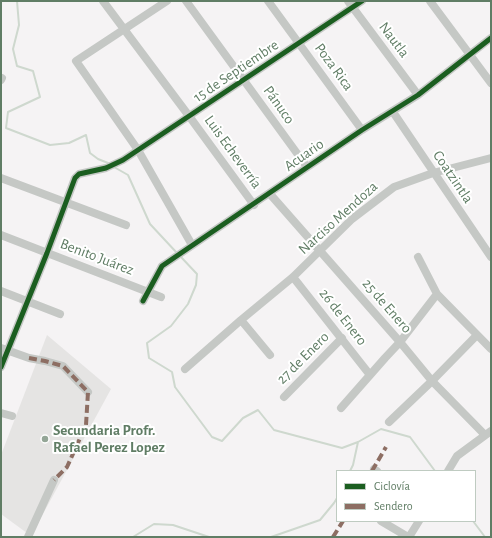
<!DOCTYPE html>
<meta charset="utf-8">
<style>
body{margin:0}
#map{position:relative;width:492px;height:538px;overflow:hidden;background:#f5f3f4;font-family:"Alegreya Sans",sans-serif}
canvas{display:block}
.frame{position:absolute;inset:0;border:2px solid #607d65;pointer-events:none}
.legend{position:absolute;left:336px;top:470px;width:140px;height:52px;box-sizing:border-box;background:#fff;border:1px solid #bfcbc1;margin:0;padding:5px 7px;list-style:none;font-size:12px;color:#607d65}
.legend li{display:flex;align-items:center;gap:8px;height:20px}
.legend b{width:20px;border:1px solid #bfcbc1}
</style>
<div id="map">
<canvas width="492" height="538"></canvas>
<div class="frame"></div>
<ul class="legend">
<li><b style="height:5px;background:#1b5e20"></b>Ciclovía</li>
<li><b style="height:5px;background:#8d6e63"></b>Sendero</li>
</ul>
</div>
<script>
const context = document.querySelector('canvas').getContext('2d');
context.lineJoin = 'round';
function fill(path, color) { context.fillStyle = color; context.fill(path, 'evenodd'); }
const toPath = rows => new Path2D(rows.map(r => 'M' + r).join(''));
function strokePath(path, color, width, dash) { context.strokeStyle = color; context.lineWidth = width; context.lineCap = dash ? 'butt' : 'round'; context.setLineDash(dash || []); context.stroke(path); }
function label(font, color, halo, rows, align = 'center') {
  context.font = font + ' "Alegreya Sans",sans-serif'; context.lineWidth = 4; context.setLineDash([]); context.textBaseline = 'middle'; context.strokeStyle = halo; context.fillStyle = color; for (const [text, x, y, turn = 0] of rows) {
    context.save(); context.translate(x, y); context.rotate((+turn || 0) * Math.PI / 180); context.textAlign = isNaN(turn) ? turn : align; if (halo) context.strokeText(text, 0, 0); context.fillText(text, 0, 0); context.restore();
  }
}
fill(toPath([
 [47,335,111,389,31,536,1,514,1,455]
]), '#e5e4e3');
strokePath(toPath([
 [17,1,19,25,13,49,17,66,33,71,40,97,8,112,6,128,50,145,69,143,86,135,90,153,98,159,108,163],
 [114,167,128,175,150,224,177,253],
 [180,256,197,274,196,285,188,304,171,326,147,343,149,358,172,372,175,387,212,437,222,441,243,418,258,410,274,430,342,448,358,442,381,429,410,437,435,471],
 [350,471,353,465,358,442],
 [473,521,485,537],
 [133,537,154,524,173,525,209,537],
 [271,537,320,520,334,503,337,498]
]), '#ced8ce', 2);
strokePath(toPath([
 [103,1,189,116,254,205],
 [167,1,76,61,138,150,192,245],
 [186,1,307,167],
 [268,1,362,130],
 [348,1,418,95],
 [430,1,491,83],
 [1,80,2,78],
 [393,112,491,257],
 [1,178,126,225],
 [270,194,400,342,432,381,485,435],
 [1,235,161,297],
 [418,257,437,294,491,349],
 [293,277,370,375],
 [1,291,60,314],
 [143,301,162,266,362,130,418,95,491,38],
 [241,320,270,355],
 [1,348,29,358,45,361,63,366,88,392],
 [1,367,47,253,75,178,79,174,106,168,123,160,362,1],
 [185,369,241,320,293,277,352,219,394,187,433,173,491,158],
 [284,397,342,338],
 [341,408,385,358,400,342,437,294],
 [1,413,12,416],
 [389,422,432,381,477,335],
 [374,469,377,471],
 [448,471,457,456,491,431],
 [381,521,408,537],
 [28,537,54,480],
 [409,537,419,521]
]), '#c5c8c5', 8);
strokePath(toPath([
 [29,358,45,361,63,366,88,392,86,425,67,467,54,480],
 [372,471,386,447],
 [333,537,343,521]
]), '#8d6e63', 4, [8, 4]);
strokePath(toPath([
 [143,301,162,266,362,130,418,95,491,38],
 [1,367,47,253,75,178,79,174,106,168,123,160,362,1]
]), '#1b5e20', 5);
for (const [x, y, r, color] of [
 [45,439,4,"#94a697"]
]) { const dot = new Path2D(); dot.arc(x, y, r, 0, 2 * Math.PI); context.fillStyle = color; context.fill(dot); strokePath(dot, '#fff', 1.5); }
label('15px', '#607d65', '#fff', [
 ["Nautla",394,40,53],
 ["Poza Rica",334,67,54],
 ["15 de Septiembre",236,71,-34],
 ["Pánuco",279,105,55],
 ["Luis Echeverría",233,152,54],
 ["Acuario",304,155,-35],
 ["Coatzintla",453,177,56],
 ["Narciso Mendoza",338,218,-42],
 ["Benito Juárez",97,257,21],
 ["25 de Enero",387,306,49],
 ["26 de Enero",343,317,52],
 ["27 de Enero",303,358,-45]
]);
label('bold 15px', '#607d65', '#fff', [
 ["Secundaria Profr.",53,430],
 ["Rafael Perez Lopez",53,447]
], 'left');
</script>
